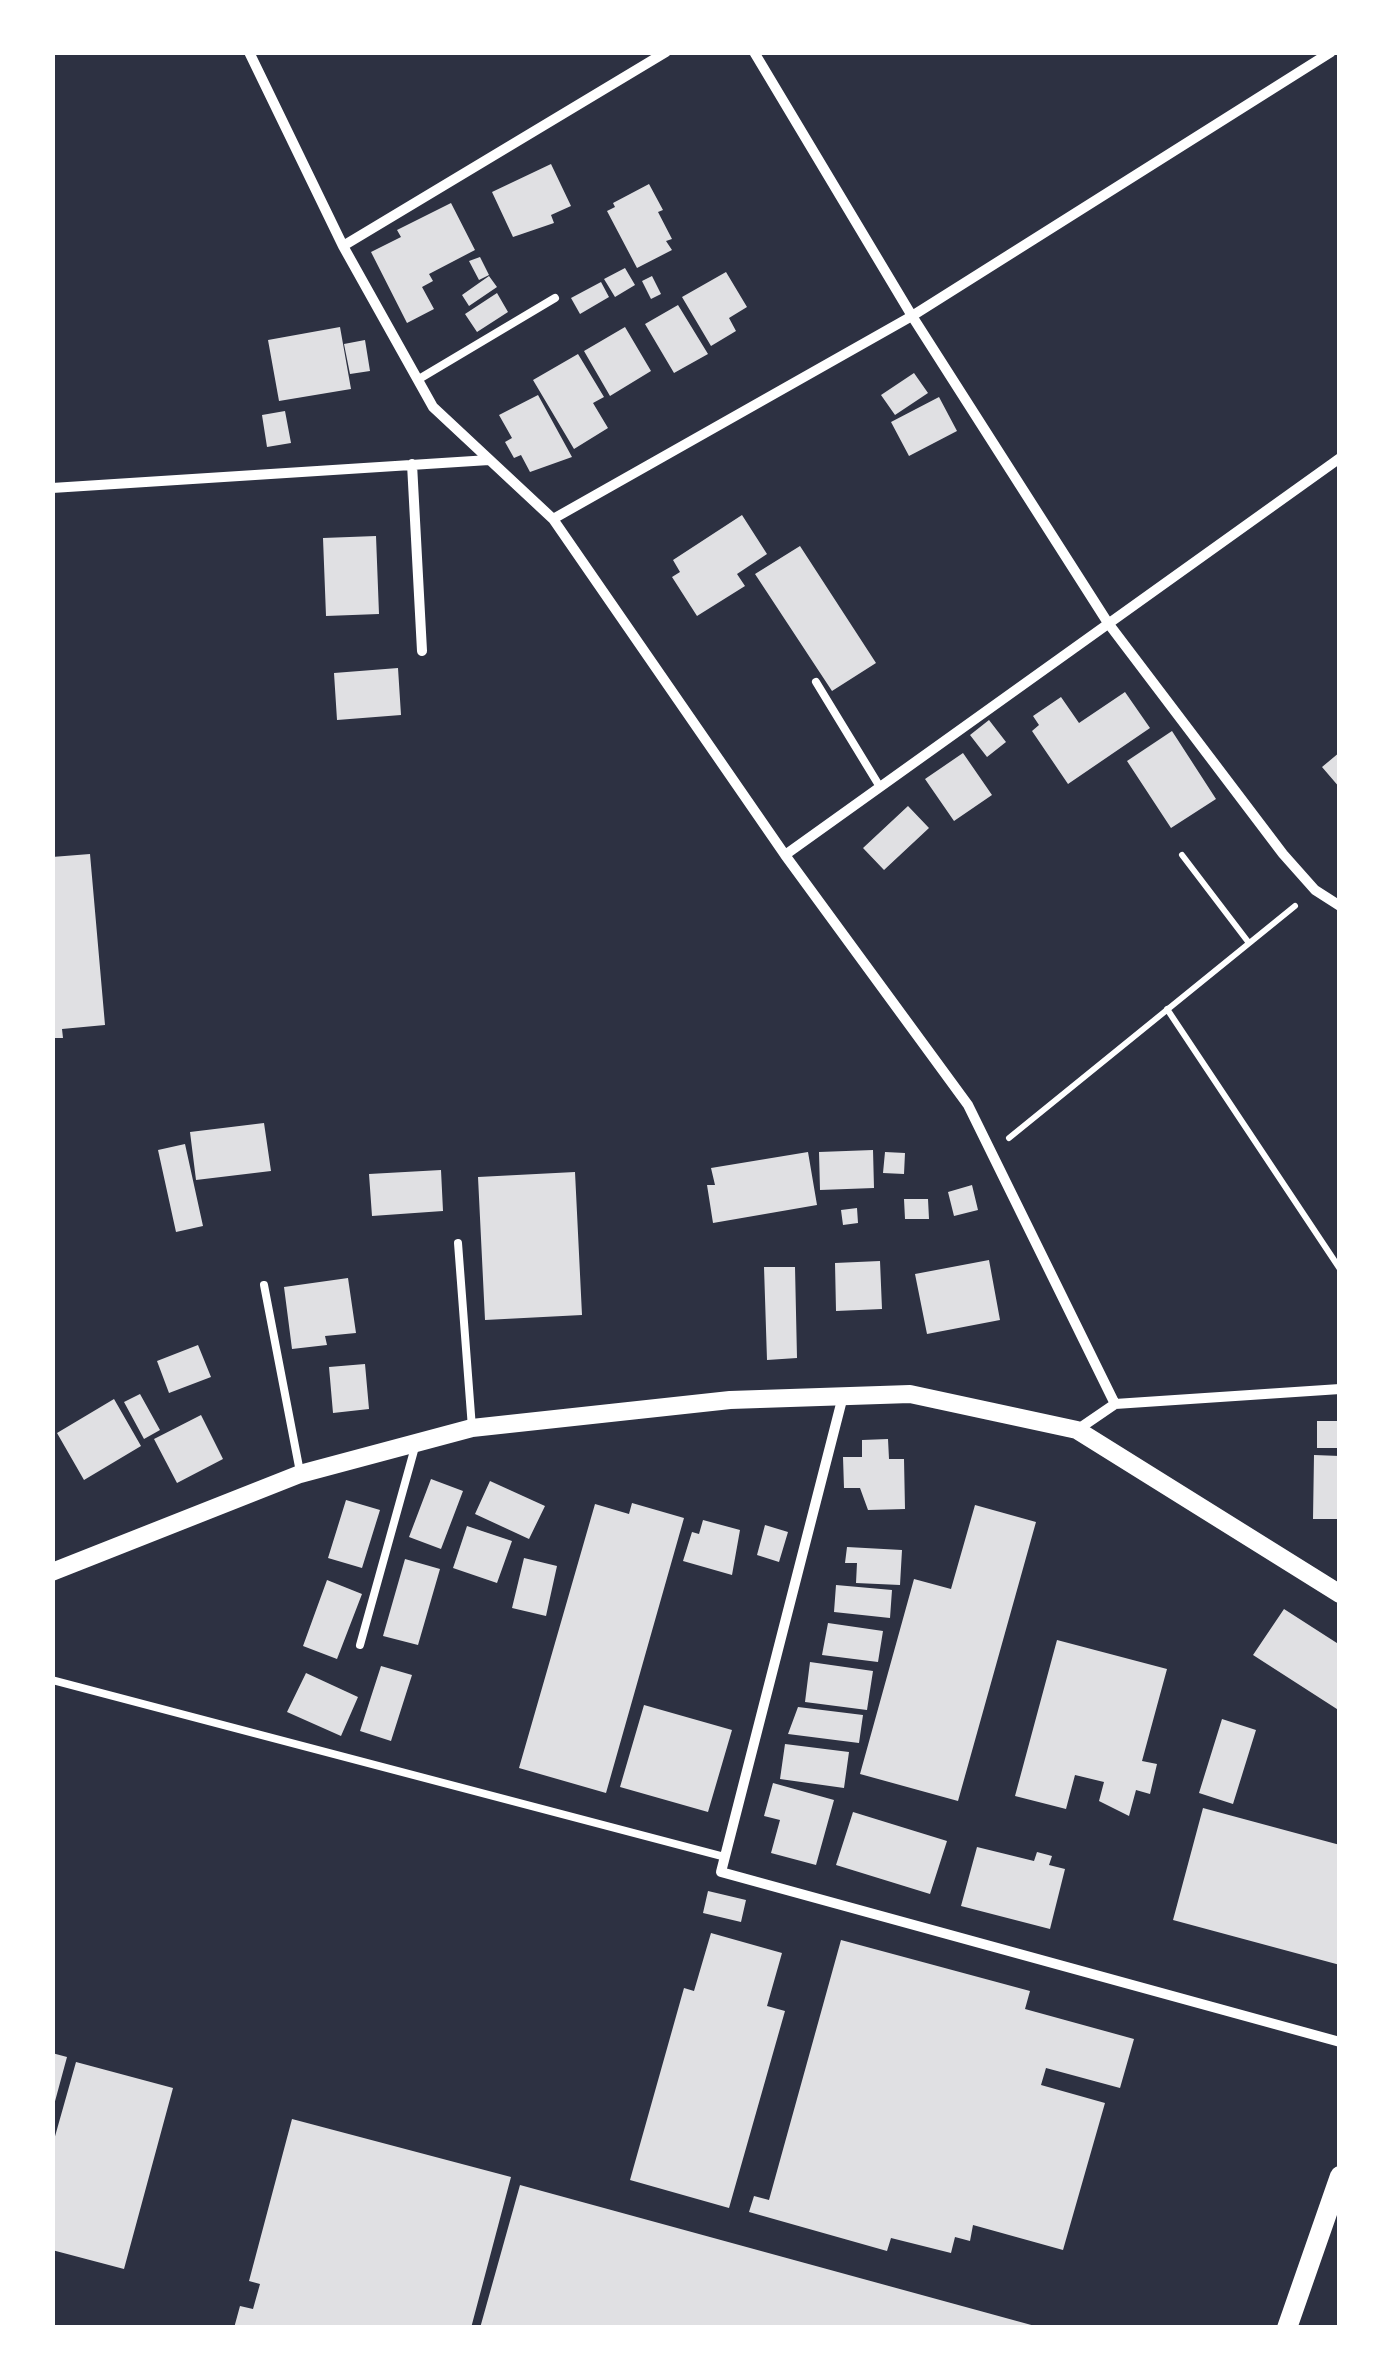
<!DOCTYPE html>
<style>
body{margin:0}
#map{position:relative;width:1392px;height:2380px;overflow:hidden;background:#2d3142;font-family:"Exo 2",sans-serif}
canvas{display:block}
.frame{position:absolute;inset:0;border:55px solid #fff;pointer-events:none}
</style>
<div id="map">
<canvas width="1392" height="2380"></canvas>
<div class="frame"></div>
</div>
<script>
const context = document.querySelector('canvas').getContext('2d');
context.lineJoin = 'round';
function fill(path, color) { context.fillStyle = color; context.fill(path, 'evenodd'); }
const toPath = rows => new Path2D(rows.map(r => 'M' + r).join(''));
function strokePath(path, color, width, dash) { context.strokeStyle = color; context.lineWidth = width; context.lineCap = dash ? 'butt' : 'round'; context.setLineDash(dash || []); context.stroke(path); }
fill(toPath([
 [551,164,571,206,551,215,554,223,513,237,492,192],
 [649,184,663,210,658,212,672,239,666,241,672,250,637,268,607,211,615,207,613,203],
 [451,203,475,250,429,274,433,281,422,287,434,309,407,323,371,252,401,237,397,230],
 [480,257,489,275,479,280,469,261],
 [625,268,635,285,615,297,604,279],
 [726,272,747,307,729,318,736,331,711,346,682,297],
 [489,276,497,287,469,306,462,295],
 [652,276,661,294,651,299,642,281],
 [601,282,609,297,580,314,571,298],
 [497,293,508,312,477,332,465,314],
 [678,305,708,354,674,373,645,324],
 [340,327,351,389,279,401,268,340],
 [625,327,651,371,610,396,584,351],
 [365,340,370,371,350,374,344,344],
 [578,354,604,397,593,403,608,428,574,449,533,380],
 [914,373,928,393,895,415,881,395],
 [538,395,572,457,530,472,521,455,514,458,505,442,512,438,499,415],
 [939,397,957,431,909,456,891,422],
 [285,411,291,443,267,447,262,415],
 [742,515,767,554,737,574,745,586,697,616,672,577,680,572,673,560],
 [376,536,379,614,326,616,323,538],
 [800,546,876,663,832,691,755,574],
 [398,668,401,715,337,720,334,673],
 [1125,692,1150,728,1068,784,1032,731,1039,725,1033,716,1061,697,1079,723],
 [989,720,1006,742,987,757,970,735],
 [1172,731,1216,799,1171,828,1127,761],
 [1340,752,1340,788,1322,767],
 [963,753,992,795,954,821,925,779],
 [908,806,929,828,884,870,863,848],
 [90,854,105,1025,62,1029,63,1038,52,1038,52,857],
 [264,1123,271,1171,196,1180,190,1132],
 [185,1144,203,1226,176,1232,158,1150],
 [873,1150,874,1188,820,1190,819,1152],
 [808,1152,817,1205,713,1223,707,1185,715,1185,711,1168],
 [885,1152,905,1153,904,1174,883,1173],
 [441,1170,443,1211,372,1216,369,1174],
 [575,1172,582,1315,485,1320,478,1177],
 [972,1185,978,1210,954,1216,948,1192],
 [904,1199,928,1199,929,1219,905,1219],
 [857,1208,858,1223,843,1225,841,1210],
 [989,1260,1000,1320,927,1334,915,1274],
 [880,1261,882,1309,836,1311,835,1263],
 [764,1267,795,1267,797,1358,767,1360],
 [348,1278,356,1333,325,1336,327,1345,292,1349,284,1287],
 [198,1345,211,1377,169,1393,157,1361],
 [365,1364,369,1409,333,1413,329,1367],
 [140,1394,160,1430,144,1439,124,1402],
 [114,1399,141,1446,84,1480,57,1433],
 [201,1415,223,1459,177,1483,154,1439],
 [1317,1421,1340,1421,1340,1448,1317,1448],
 [888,1439,889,1459,904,1459,905,1509,868,1510,860,1488,844,1488,843,1457,862,1457,862,1440],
 [1314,1455,1340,1456,1340,1519,1313,1519],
 [431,1479,463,1491,441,1549,409,1537],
 [490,1481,545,1506,529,1539,475,1514],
 [346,1500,380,1510,362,1568,328,1558],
 [632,1503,684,1518,606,1793,519,1768,595,1504,629,1514],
 [975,1505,1036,1522,958,1801,860,1774,914,1579,951,1589],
 [703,1520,740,1530,732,1575,683,1561,692,1532,699,1534],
 [765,1525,788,1532,779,1562,757,1555],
 [467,1526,512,1541,497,1583,453,1568],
 [847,1547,902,1550,900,1585,856,1583,857,1563,845,1563],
 [524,1558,557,1566,546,1616,512,1608],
 [405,1559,440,1569,418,1645,383,1636],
 [327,1580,362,1594,337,1659,303,1646],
 [836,1585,892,1590,890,1618,834,1612],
 [1284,1609,1340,1645,1340,1711,1253,1655],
 [828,1623,883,1631,878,1662,822,1655],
 [1057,1640,1167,1669,1142,1761,1157,1764,1150,1794,1136,1790,1129,1816,1099,1801,1104,1782,1075,1775,1066,1809,1015,1796],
 [810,1662,873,1671,867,1710,805,1702],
 [381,1666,412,1675,391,1741,360,1731],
 [306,1673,358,1697,341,1736,287,1712],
 [644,1705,732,1730,708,1812,620,1787],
 [798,1707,863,1715,859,1743,788,1734],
 [1222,1719,1256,1730,1233,1804,1199,1793],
 [785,1744,849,1752,844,1788,780,1779],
 [773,1783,834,1800,816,1865,771,1853,780,1820,764,1816],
 [1203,1808,1340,1845,1340,1965,1173,1920],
 [853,1812,947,1841,930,1894,836,1865],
 [977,1847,1034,1861,1037,1852,1052,1856,1049,1865,1065,1869,1050,1929,961,1906],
 [708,1891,746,1900,741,1922,703,1913],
 [711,1933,782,1953,767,2006,785,2011,729,2208,630,2180,684,1988,694,1991],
 [841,1940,1030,1991,1025,2009,1134,2039,1120,2088,1046,2068,1041,2085,1105,2103,1063,2250,973,2225,970,2241,955,2237,951,2253,891,2238,887,2251,749,2212,754,2196,769,2200],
 [52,2053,67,2057,54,2105,52,2105],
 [76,2062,173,2088,124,2269,52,2250,52,2147],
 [292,2119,511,2177,471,2328,234,2328,240,2306,253,2309,260,2284,249,2281],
 [520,2185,1035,2326,1035,2328,480,2328]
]), '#e0e0e3');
strokePath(toPath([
 [1182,855,1249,943],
 [1167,1009,1340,1269],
 [1009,1138,1295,906]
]), '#fff', 6);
strokePath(toPath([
 [419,379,555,298],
 [816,682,880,787],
 [458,1243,472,1428],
 [264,1285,300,1472],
 [360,1645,415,1447],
 [52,1680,725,1857]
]), '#fff', 8);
strokePath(toPath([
 [249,52,343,246,433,407,553,519,785,855,968,1105,1115,1404,1077,1430],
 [754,52,912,316,1108,623,1283,854,1315,890,1340,906],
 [343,246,666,52],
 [412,464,422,651],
 [52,488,489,460],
 [553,519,912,316,1331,52],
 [785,855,1340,458],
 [843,1396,721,1872,1340,2042],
 [1115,1404,1340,1389]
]), '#fff', 10);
strokePath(toPath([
 [52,1572,300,1474,472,1428,730,1400,910,1394,1077,1430,1340,1594]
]), '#fff', 18);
strokePath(toPath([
 [1287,2328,1340,2176]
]), '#fff', 20);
</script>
